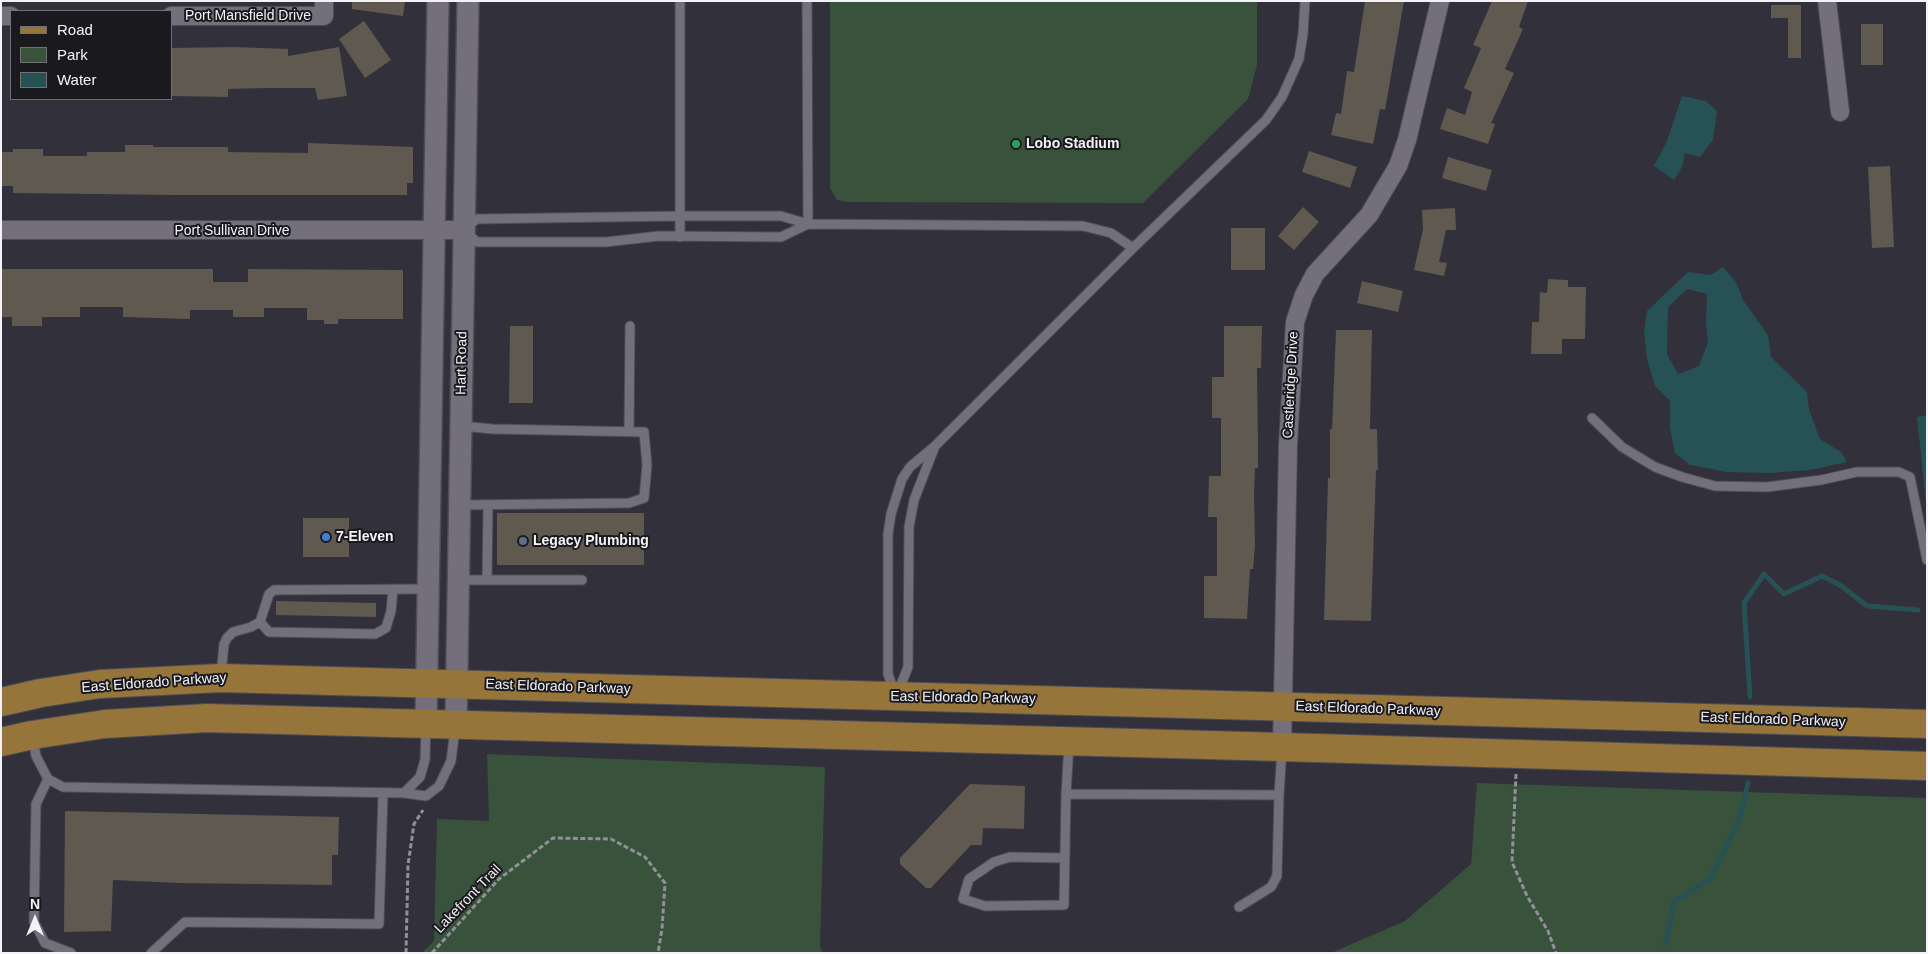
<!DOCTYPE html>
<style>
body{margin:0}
#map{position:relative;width:1928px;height:954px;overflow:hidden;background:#32303a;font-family:Arial,sans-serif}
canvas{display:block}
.frame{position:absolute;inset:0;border:2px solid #f3f2f8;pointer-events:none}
.legend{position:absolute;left:10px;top:10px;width:162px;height:90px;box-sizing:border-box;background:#1a191d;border:1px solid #717075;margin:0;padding:6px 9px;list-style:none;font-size:15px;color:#f3f2f8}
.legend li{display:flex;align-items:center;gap:10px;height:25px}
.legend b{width:25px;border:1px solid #717075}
.north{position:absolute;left:10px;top:894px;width:50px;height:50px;-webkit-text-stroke:4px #1a191d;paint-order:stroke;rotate:0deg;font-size:14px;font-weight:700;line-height:20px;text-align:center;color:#f3f2f8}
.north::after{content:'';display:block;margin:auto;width:18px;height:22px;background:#f3f2f8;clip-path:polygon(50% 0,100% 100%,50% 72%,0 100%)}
</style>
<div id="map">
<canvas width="1928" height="954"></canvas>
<div class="frame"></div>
<ul class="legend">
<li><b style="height:6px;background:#96753b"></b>Road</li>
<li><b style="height:14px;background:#38523c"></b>Park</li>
<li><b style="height:14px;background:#265255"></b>Water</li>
</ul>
<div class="north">N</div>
</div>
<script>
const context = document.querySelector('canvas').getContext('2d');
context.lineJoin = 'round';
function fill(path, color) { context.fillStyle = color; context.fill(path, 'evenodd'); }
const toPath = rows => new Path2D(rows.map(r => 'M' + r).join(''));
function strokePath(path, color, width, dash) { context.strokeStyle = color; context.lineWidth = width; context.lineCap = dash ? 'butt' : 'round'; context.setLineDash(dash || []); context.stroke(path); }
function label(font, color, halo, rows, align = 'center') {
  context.font = font + ' Arial,sans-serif'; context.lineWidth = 4; context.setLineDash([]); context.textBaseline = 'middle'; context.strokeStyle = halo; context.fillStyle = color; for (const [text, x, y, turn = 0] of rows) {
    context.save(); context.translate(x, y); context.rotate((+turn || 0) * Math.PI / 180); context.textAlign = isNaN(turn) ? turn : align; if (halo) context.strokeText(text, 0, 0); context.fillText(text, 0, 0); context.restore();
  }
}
fill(toPath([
 [830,1,1257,1,1257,65,1248,99,1143,203,846,202,837,200,830,188],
 [487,754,825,767,820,947,823,953,422,953,434,941,437,819,489,821],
 [1477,783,1927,798,1927,953,1331,953,1405,921,1471,864]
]), '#38523c');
fill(toPath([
 [1682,96,1706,101,1717,111,1713,140,1700,157,1685,153,1682,167,1674,180,1654,166,1667,141],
 [1723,267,1736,282,1743,300,1768,335,1771,357,1807,392,1809,410,1820,439,1841,452,1847,462,1810,470,1769,473,1727,472,1690,465,1675,453,1670,428,1670,401,1655,386,1647,359,1644,332,1647,311,1688,272,1711,275],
 [1687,289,1707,294,1706,324,1708,342,1699,366,1678,374,1667,354,1668,307],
 [1927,415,1927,512,1917,417]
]), '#265255');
strokePath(toPath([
 [1750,697,1744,603,1764,574,1784,594,1822,576,1840,585,1867,606,1918,610],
 [1666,944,1674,902,1710,879,1739,820,1748,783]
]), '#265255', 5);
fill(toPath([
 [352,1,405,1,403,16,352,9],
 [1365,1,1404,1,1385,110,1380,109,1373,144,1331,135,1336,113,1341,114,1347,71,1354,72],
 [1492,1,1528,1,1519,27,1523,29,1505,69,1514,73,1491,123,1495,124,1488,144,1440,129,1447,108,1465,115,1472,92,1464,88,1481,48,1473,45],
 [1771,5,1801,5,1801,58,1788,58,1788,18,1771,18],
 [364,21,391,60,365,78,339,39],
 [1861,24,1883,24,1883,65,1861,65],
 [234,47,288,49,288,56,339,47,347,96,318,100,315,88,265,88,228,89,228,97,171,96,171,48],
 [308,143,413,147,413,183,407,183,407,195,174,195,13,193,13,186,1,186,1,152,13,152,13,149,43,149,43,156,87,156,87,152,125,152,125,145,153,145,153,147,228,147,228,152,308,153],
 [1309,151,1357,167,1350,188,1302,172],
 [1448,157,1492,170,1486,191,1442,178],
 [1890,166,1894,247,1872,248,1868,167],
 [1303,207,1319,222,1294,250,1278,236],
 [1455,208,1456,230,1446,230,1439,262,1447,263,1444,276,1414,270,1423,229,1422,210],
 [1231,228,1265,228,1265,270,1231,270],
 [1,269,213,269,213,282,248,282,248,269,403,270,403,319,338,319,338,324,324,324,324,320,307,320,307,308,264,308,264,317,233,317,233,310,190,310,190,319,123,317,123,307,80,307,80,317,42,317,42,326,12,326,12,317,1,317],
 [1548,279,1568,280,1568,287,1586,287,1585,339,1562,339,1562,354,1531,354,1532,322,1539,322,1540,292,1547,293],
 [1362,281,1403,291,1398,312,1357,303],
 [510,326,533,326,533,403,509,403],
 [1224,326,1262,326,1261,368,1257,368,1258,445,1258,468,1255,468,1254,494,1255,545,1253,569,1250,569,1247,619,1204,618,1204,576,1217,576,1217,517,1208,517,1209,476,1221,476,1221,418,1212,418,1212,377,1224,377],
 [1336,330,1372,330,1370,429,1377,429,1378,470,1376,470,1371,621,1324,620,1328,478,1330,478,1330,429,1332,429],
 [497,513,644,513,644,565,497,565],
 [303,518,349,518,349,557,303,557],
 [276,601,376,603,376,617,276,615],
 [970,784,1025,786,1024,829,983,828,982,845,971,845,931,888,926,888,900,864,900,858],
 [65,811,339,817,338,855,332,855,332,885,178,883,113,880,111,931,64,932]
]), '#605950');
const service = toPath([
 [680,1,680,237],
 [807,1,808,224,1083,226,1111,233,1133,248],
 [680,216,781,216,808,224,781,237,659,236,606,242,477,242,463,230,477,219,680,216],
 [1592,418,1622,447,1655,467,1682,477,1715,486,1767,487,1821,480,1857,472,1899,472,1910,477,1927,560],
 [629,431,630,326],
 [935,446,914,500,909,527,908,667,896,697,888,674,888,534,891,514,902,479,910,467,935,446,1133,248,1266,120,1282,97,1299,59,1303,34,1305,1],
 [460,505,629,503,644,498,647,465,644,432,493,429,461,426],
 [459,580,582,580],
 [487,580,488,505],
 [260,622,269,632,375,634,386,628,391,611,393,589],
 [221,675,224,644,227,638,233,632,251,627,260,622,269,594,274,590,428,589],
 [33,738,36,756,48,779,63,787,404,793,426,796,439,786,451,761,455,729],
 [1069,744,1066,794,1279,795,1282,749],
 [48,779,36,804,34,922,45,943,71,953],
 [404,793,420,777,425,760,426,726],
 [1065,858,1010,857,994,862,969,879,963,899,985,906,1064,905,1066,794],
 [1239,907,1271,887,1277,876,1279,795],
 [151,953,185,922,379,924,383,794]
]);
const minor = toPath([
 [1827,1,1840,112],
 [1,16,11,16],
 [171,16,324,16,324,1],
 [1,230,463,230],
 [1282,747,1288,445,1295,322,1304,295,1315,274,1369,215,1398,166,1407,140,1440,1]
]);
const tertiary = toPath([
 [426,723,438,1],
 [456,724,468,1]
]);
const primary = toPath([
 [1,702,41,693,100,684,221,678,1927,724],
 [1,742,32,735,105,724,207,718,1282,747,1927,766]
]);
strokePath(service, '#4e4c55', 11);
strokePath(minor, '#4e4c55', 20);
strokePath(tertiary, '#4e4c55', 24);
strokePath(primary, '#4e4c55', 30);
strokePath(toPath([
 [1516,774,1512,862,1527,896,1548,931,1556,953],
 [406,953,408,865,414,824,423,810],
 [432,953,499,879,553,838,611,839,645,857,665,883,662,929,658,953]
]), '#919098', 3, [5, 2.5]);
strokePath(service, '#73707c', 9);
strokePath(minor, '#73707c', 18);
strokePath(tertiary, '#73707c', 21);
strokePath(primary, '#96753b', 28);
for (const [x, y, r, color] of [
 [1016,144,5,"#2e9e5b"],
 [326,537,5,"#3f7fe0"],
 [523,541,5,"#5c6f8a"]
]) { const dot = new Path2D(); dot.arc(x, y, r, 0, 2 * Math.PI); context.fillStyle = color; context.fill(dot); strokePath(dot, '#1a191d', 2); }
label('14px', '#f3f2f8', '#1a191d', [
 ["Port Mansfield Drive",248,16],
 ["Port Sullivan Drive",232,231],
 ["Hart Road",462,363,-89],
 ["Castleridge Drive",1291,385,-87],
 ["East Eldorado Parkway",154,683,-4],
 ["East Eldorado Parkway",558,687,2],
 ["East Eldorado Parkway",963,698,1],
 ["East Eldorado Parkway",1368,709,2],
 ["East Eldorado Parkway",1773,720,2],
 ["Lakefront Trail",468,899,-46]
]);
label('bold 14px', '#f3f2f8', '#1a191d', [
 ["Lobo Stadium",1026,144],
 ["7-Eleven",336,537],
 ["Legacy Plumbing",533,541]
], 'left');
</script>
